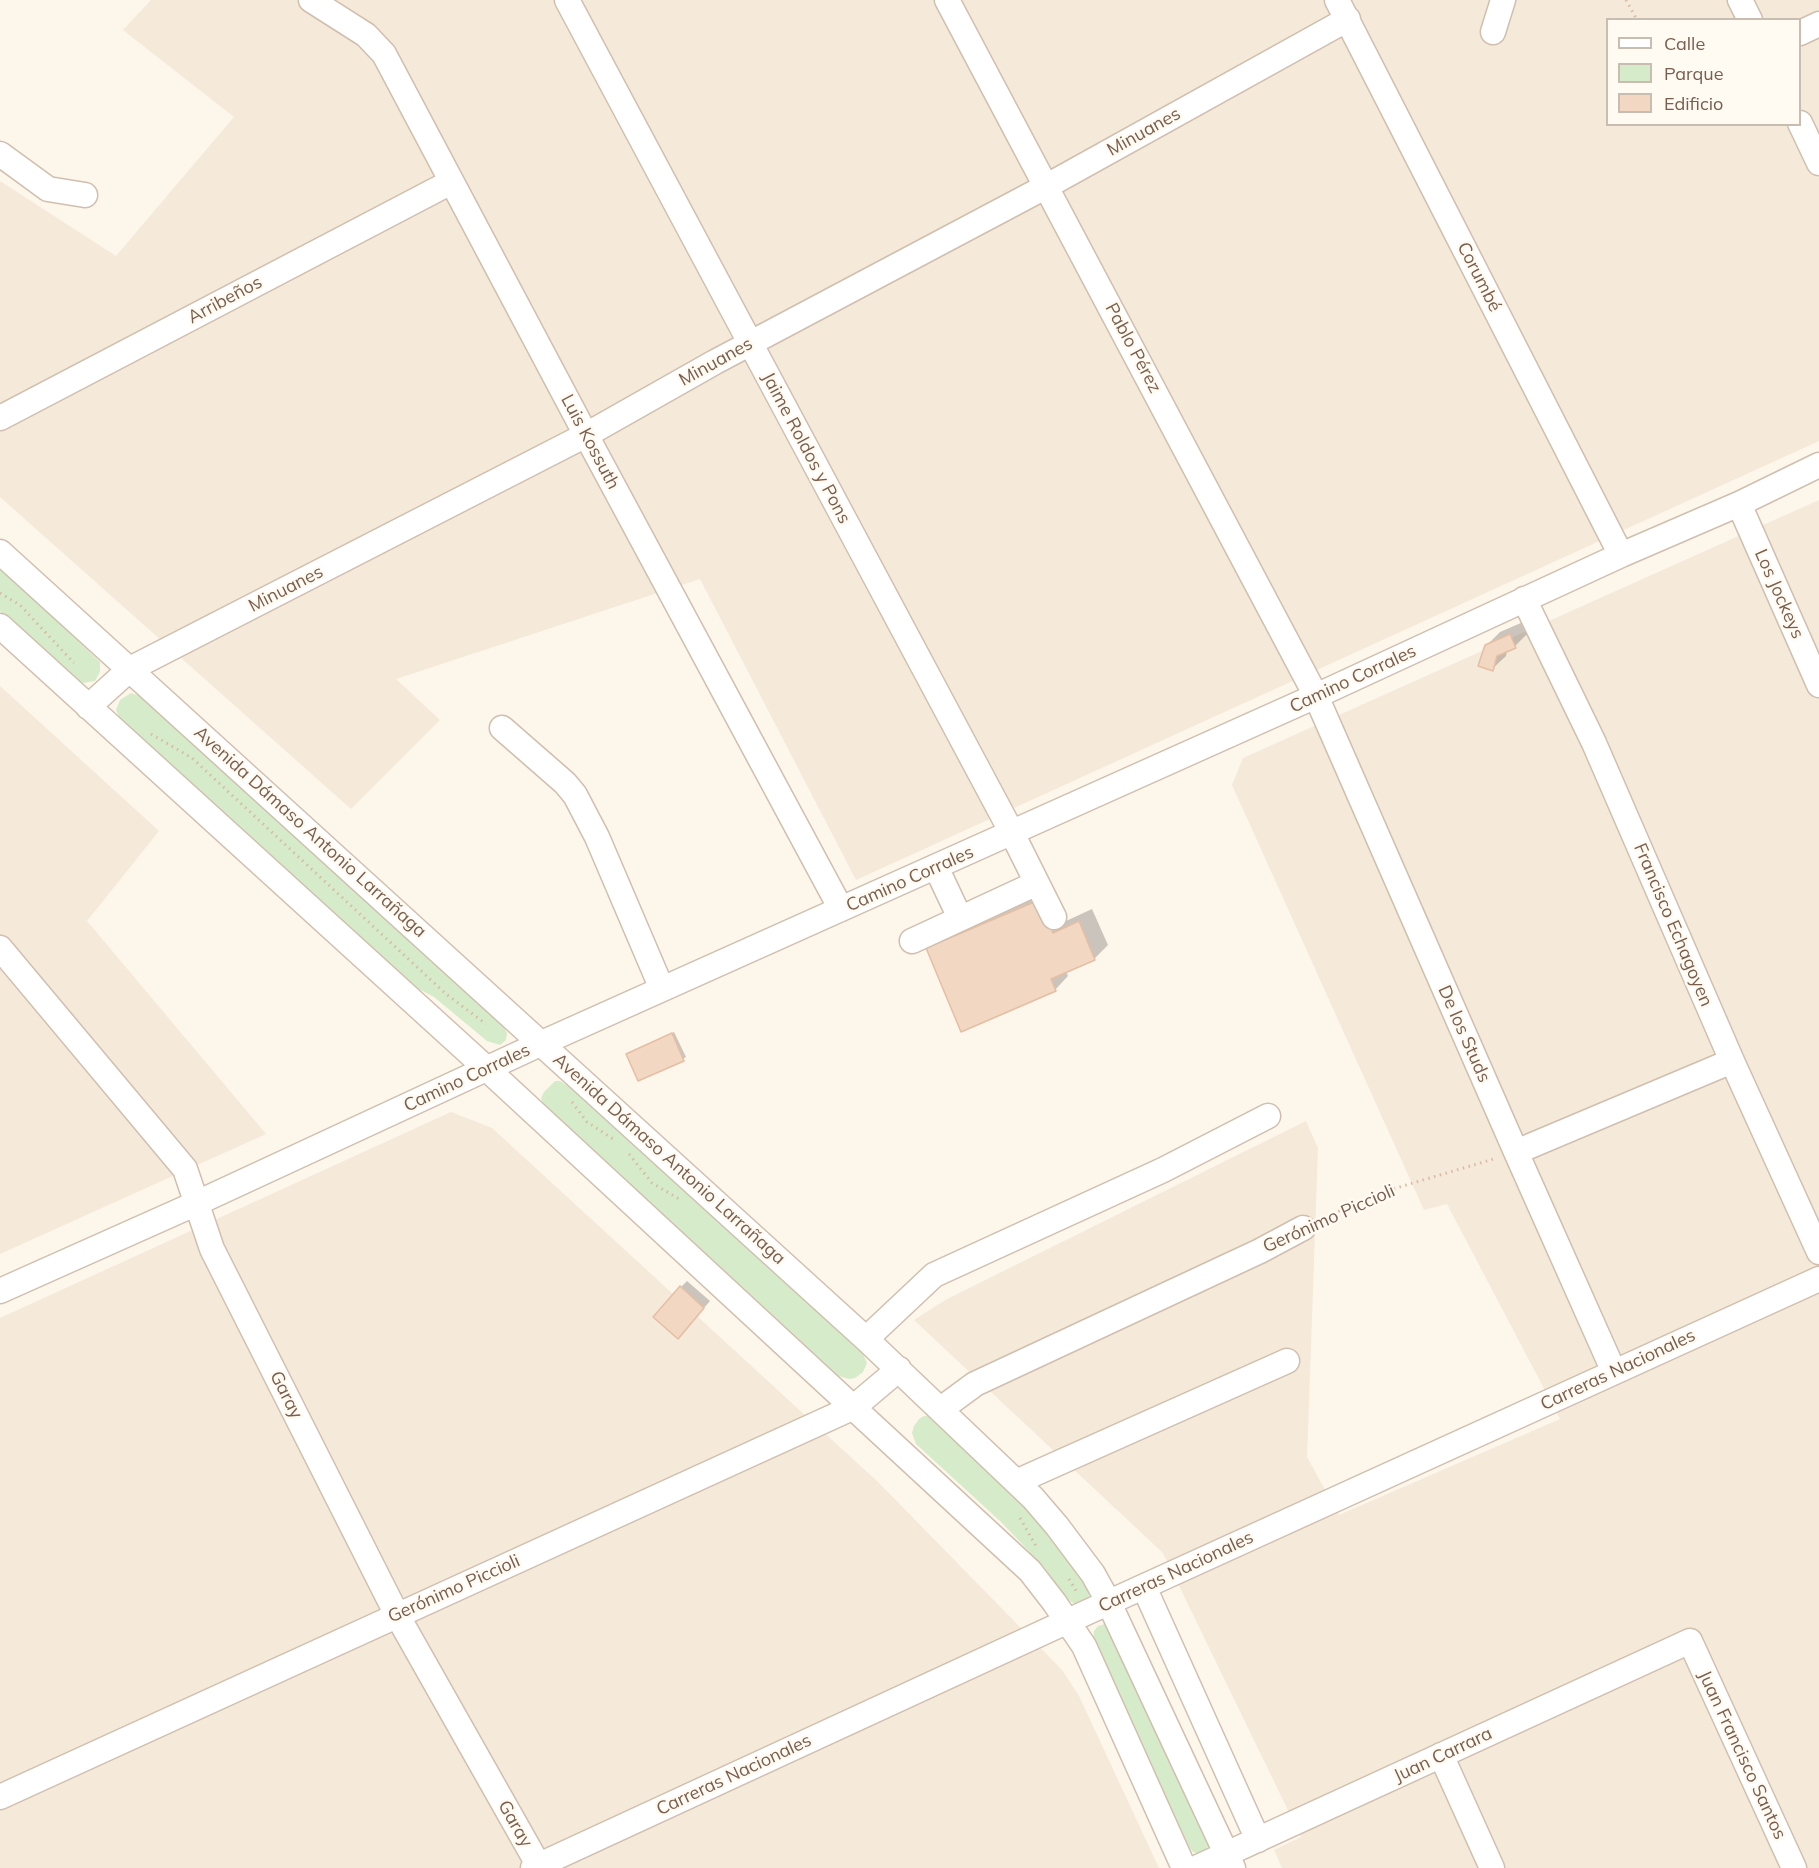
<!DOCTYPE html>
<meta charset="utf-8">
<style>
body{margin:0}
#map{position:relative;width:1819px;height:1868px;overflow:hidden;background:#fdf6eb;font-family:Mulish,sans-serif}
canvas{display:block}
.legend{position:absolute;left:1606px;top:18px;width:195px;height:108px;box-sizing:border-box;background:#fffaf2;border:2px solid #c9bcb0;margin:0;padding:8px 10px;list-style:none;font-size:18px;color:#795e4d}
.legend li{display:flex;align-items:center;gap:12px;height:30px}
.legend b{width:30px;border:2px solid #c9bcb0}
</style>
<div id="map">
<canvas width="1819" height="1868"></canvas>
<ul class="legend">
<li><b style="height:8px;background:#fff"></b>Calle</li>
<li><b style="height:16px;background:#d6ebc9"></b>Parque</li>
<li><b style="height:16px;background:#f2d7c3"></b>Edificio</li>
</ul>
</div>
<script>
const context = document.querySelector('canvas').getContext('2d');
context.lineJoin = 'round';
function fill(path, color) { context.fillStyle = color; context.fill(path, 'evenodd'); }
const toPath = rows => new Path2D(rows.map(r => 'M' + r).join(''));
function strokePath(path, color, width, dash) { context.strokeStyle = color; context.lineWidth = width; context.lineCap = dash ? 'butt' : 'round'; context.setLineDash(dash || []); context.stroke(path); }
function label(font, color, halo, rows, align = 'center') {
  context.font = font + ' Mulish,sans-serif'; context.lineWidth = 5; context.setLineDash([]); context.textBaseline = 'middle'; context.strokeStyle = halo; context.fillStyle = color; for (const [text, x, y, turn = 0] of rows) {
    context.save(); context.translate(x, y); context.rotate((+turn || 0) * Math.PI / 180); context.textAlign = isNaN(turn) ? turn : align; if (halo) context.strokeText(text, 0, 0); context.fillText(text, 0, 0); context.restore();
  }
}
fill(toPath([
 [151,0,1819,0,1819,441,856,880,700,579,396,679,440,720,351,809,0,497,0,181,116,256,234,117,123,30],
 [1608,20,1800,20,1800,124,1608,124],
 [1819,500,1819,1868,1282,1868,1274,1850,1301,1837,1163,1553,914,1320,947,1299,1306,1121,1318,1148,1307,1457,1339,1515,1560,1419,1447,1204,1424,1210,1232,785,1243,758],
 [0,686,159,831,87,921,266,1134,0,1254],
 [451,1112,492,1128,879,1483,1062,1670,1079,1696,1159,1868,0,1868,0,1318]
]), '#f5e9d9');
fill(toPath([
 [0,567,100,662,100,672,95,681,83,683,72,676,0,611],
 [131,693,140,696,503,1026,507,1033,506,1040,500,1045,487,1041,434,997,413,986,130,731,122,723,116,710,120,700],
 [555,1081,560,1081,569,1087,863,1354,867,1363,863,1372,855,1378,849,1379,839,1376,543,1103,541,1098,544,1092],
 [924,1416,931,1416,1007,1483,1059,1544,1088,1586,1089,1597,1085,1604,1078,1606,1067,1599,1045,1568,1001,1522,916,1444,912,1433,914,1426,919,1419],
 [1105,1624,1111,1627,1209,1844,1206,1851,1202,1854,1197,1854,1192,1851,1189,1847,1093,1640,1094,1631,1098,1626]
]), '#d6ebc9');
fill(toPath([
 [1523,622,1528,633,1515,646,1507,650,1506,656,1492,669,1486,646,1500,632],
 [1052,887,1066,921,1092,909,1108,945,1095,958,1066,971,1068,976,1055,990,928,948,941,935],
 [674,1032,686,1057,683,1059,628,1054],
 [687,1281,710,1301,684,1331,681,1287]
]), '#0003');
const building = toPath([
 [1510,634,1516,648,1497,656,1493,671,1478,666,1485,645,1510,634],
 [1039,900,1053,933,1079,921,1095,960,1051,979,1056,991,961,1032,926,948,1039,900],
 [672,1033,684,1061,638,1081,626,1054,672,1033],
 [680,1286,704,1308,678,1339,653,1317,680,1286]
]);
fill(building, '#f2d7c3');
strokePath(building, '#e5bea3', 1.5);
const minor = toPath([
 [311,0,366,35,384,54,586,435,841,909],
 [567,0,1012,833,1054,917],
 [947,0,1316,696,1516,1152,1614,1372],
 [1337,0,1621,555],
 [1740,0,1750,20],
 [1493,32,1503,0],
 [1800,33,1819,24],
 [1800,123,1819,163],
 [0,154,48,189,85,195],
 [0,418,451,182],
 [1739,504,1819,685],
 [0,552,866,1339,1033,1498,1057,1526,1093,1574,1109,1603,1233,1868],
 [1524,599,1594,743,1732,1061,1819,1252],
 [0,626,487,1069,1030,1571,1054,1602,1084,1646,1184,1868],
 [88,707,130,669,586,435,715,362,1047,186,1348,19],
 [502,728,565,783,575,795,597,837,662,989],
 [936,867,960,918],
 [912,941,1037,883],
 [0,948,185,1169,212,1249,397,1615,540,1868],
 [1516,1152,1732,1061],
 [0,1291,197,1203,542,1043,1316,696,1621,555,1739,504,1819,465],
 [866,1339,934,1275,1163,1170,1268,1116],
 [941,1409,975,1384,1260,1251,1303,1228],
 [1016,1482,1287,1361],
 [1144,1587,1258,1840],
 [1441,1755,1492,1868],
 [0,1797,854,1407,899,1369],
 [533,1868,1068,1621,1819,1279],
 [1196,1868,1690,1641,1794,1868]
]);
strokePath(minor, '#d0bfaf', 27);
strokePath(toPath([
 [1626,0,1637,20],
 [0,593,20,605,74,663],
 [151,734,192,758,446,994,486,1024],
 [572,1102,587,1122,613,1139],
 [629,1154,652,1183,679,1199],
 [1322,1219,1376,1194,1497,1158],
 [1020,1518,1036,1546],
 [1069,1579,1078,1594]
]), '#d8baa5', 3, [1.5, 4.5]);
strokePath(minor, '#fff', 24);
label('18px', '#795e4d', '#fffaf2', [
 ["Minuanes",1144,132,-29],
 ["Corumbé",1479,277,63],
 ["Arribeños",225,300,-28],
 ["Pablo Pérez",1133,348,62],
 ["Minuanes",716,362,-29],
 ["Luis Kossuth",590,442,62],
 ["Jaime Roldos y Pons",806,448,62],
 ["Minuanes",286,589,-27],
 ["Los Jockeys",1779,594,66],
 ["Camino Corrales",1353,679,-25],
 ["Avenida Dámaso Antonio Larrañaga",310,832,42],
 ["Camino Corrales",910,879,-24],
 ["Francisco Echagoyen",1673,925,67],
 ["De los Studs",1464,1034,66],
 ["Camino Corrales",467,1078,-25],
 ["Avenida Dámaso Antonio Larrañaga",669,1159,42],
 ["Gerónimo Piccioli",1329,1219,-24],
 ["Carreras Nacionales",1618,1370,-25],
 ["Garay",286,1395,63],
 ["Carreras Nacionales",1176,1572,-25],
 ["Gerónimo Piccioli",454,1589,-24],
 ["Juan Carrara",1443,1755,-25],
 ["Juan Francisco Santos",1742,1755,65],
 ["Carreras Nacionales",734,1775,-25],
 ["Garay",515,1824,60]
]);
</script>
